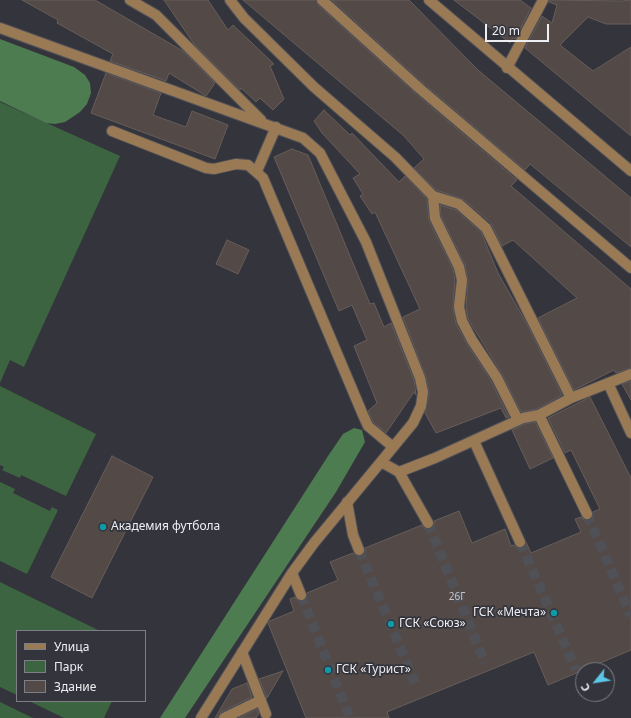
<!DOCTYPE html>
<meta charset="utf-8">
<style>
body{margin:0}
#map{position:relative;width:631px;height:718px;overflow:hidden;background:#34343c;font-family:"Noto Sans",sans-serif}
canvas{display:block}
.legend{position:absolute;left:16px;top:630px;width:130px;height:72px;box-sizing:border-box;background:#34343c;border:1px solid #7e7e85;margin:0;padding:5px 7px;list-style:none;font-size:12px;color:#ededf2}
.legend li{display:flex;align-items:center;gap:8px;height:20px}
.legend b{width:20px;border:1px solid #7e7e85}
.north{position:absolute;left:575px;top:662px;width:40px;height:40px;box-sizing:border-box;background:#34343c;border:1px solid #7e7e85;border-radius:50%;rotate:240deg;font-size:11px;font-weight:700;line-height:16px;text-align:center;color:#ededf2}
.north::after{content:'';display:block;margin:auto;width:14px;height:18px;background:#5cc7e7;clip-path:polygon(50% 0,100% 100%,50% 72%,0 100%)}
.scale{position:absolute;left:485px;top:24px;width:64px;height:18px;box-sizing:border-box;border:2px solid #ededf2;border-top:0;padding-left:5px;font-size:12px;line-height:14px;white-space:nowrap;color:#ededf2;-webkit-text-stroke:3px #34343c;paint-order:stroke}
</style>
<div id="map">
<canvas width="631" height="718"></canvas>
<ul class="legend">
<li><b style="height:5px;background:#9a7a55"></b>Улица</li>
<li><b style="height:11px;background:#3d6440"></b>Парк</li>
<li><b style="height:11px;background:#534946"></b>Здание</li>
</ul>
<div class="north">С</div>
<div class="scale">20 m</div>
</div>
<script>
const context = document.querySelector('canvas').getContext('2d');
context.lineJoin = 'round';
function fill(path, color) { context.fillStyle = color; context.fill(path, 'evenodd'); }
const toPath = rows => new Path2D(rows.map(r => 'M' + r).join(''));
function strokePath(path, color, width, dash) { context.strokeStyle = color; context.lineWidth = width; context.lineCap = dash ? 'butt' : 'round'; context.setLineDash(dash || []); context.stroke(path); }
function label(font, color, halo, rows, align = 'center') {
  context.font = font + ' "Noto Sans",sans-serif'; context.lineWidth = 3.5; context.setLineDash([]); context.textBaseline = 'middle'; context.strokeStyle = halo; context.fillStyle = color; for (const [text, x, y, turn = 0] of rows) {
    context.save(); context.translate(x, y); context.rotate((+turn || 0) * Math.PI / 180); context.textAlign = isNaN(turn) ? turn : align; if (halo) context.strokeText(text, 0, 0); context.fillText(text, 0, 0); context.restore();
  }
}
fill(toPath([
 [0,102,120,156,24,367,10,360,0,383],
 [0,386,96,434,66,496,21,475,20,478,2,470,4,467,0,465],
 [0,482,15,489,13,493,50,511,52,507,58,510,27,574,0,561],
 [0,582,100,631,17,631,17,695,0,687],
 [29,701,112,701,104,718,64,718],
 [0,702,33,718,0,718]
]), '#3d6440');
fill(toPath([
 [0,39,74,67,85,75,90,83,91,93,87,104,80,112,65,122,55,124,46,123,0,101],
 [354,428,362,430,365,442,336,492,185,718,160,718,328,456,343,434]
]), '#4d7c51');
const building = toPath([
 [22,0,95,0,183,51,215,83,206,96,169,73,166,81,110,61,113,54,57,23,58,20,22,0],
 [164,0,208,0,228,30,233,25,274,64,270,66,284,99,273,110,260,98,256,102,241,88,240,90,194,44,164,0],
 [243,0,316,0,318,5,415,93,517,180,511,186,631,289,631,368,616,373,614,370,574,390,538,318,577,298,513,240,502,246,491,223,463,199,436,190,414,168,424,159,404,136,243,0],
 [332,0,409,0,478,70,631,198,631,247,530,164,525,170,423,83,332,0],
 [454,0,520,0,531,8,515,39,513,38,510,43,454,0],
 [549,0,622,1,631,0,631,24,606,24,588,17,560,45,593,71,631,47,631,136,525,48,542,16,552,23,557,5,549,2,549,0],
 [106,73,161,93,153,115,186,127,192,111,228,125,215,159,91,113,106,73],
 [324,110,350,135,352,133,399,182,405,176,427,199,429,221,453,269,455,280,453,308,456,324,467,344,491,381,509,417,506,418,501,408,436,433,425,413,429,393,426,377,403,317,420,309,375,212,372,214,360,196,363,194,353,178,360,174,322,133,314,121,324,110],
 [292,149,308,155,370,304,374,303,384,327,391,323,414,380,416,395,414,392,386,433,373,422,368,411,377,403,354,346,367,340,352,305,339,311,274,157,292,149],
 [440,205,456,210,481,232,498,273,527,324,562,395,537,409,521,412,502,374,468,319,466,307,468,280,465,265,441,216,440,205],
 [227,240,249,250,238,274,216,264,227,240],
 [631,381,631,400,622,384,631,381],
 [590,397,631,478,631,650,548,685,534,652,387,712,389,718,306,718,268,623,270,621,294,611,290,599,295,597,297,600,303,601,306,599,307,593,338,580,330,562,353,553,358,556,362,556,365,551,365,548,422,525,425,529,431,529,434,526,434,521,459,511,472,543,505,529,511,546,514,545,517,547,522,548,526,542,531,553,581,532,575,519,581,517,584,520,589,520,593,517,593,512,600,509,571,450,565,453,548,418,590,397],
 [535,422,553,458,530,469,512,430,525,424,535,422],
 [112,456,153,477,92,598,51,577,112,456],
 [283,671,267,698,259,679,283,671],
 [247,683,252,697,221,712,218,718,215,718,232,689,247,683],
 [257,709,259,713,256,718,239,718,257,709]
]);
fill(building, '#534946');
strokePath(building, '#675e5a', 1);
strokePath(toPath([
 [587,514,631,616],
 [428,523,485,663],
 [520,542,576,670],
 [359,550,415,683],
 [301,595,350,718]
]), '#505057', 10, [10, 5]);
const minor = toPath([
 [130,0,156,15,261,120],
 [230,0,244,18,314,87,395,157,433,196,459,204,486,228,571,398],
 [322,0,419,88,631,268],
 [429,0,631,171],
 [0,28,303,138,320,153,366,242,420,378,423,392,421,406,413,423,314,543,292,573,201,718],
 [507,68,543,0],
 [112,131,206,168,214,169,236,164,248,165,263,178,363,415,368,426,393,447],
 [257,171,276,127],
 [433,196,435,218,459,267,462,280,459,307,462,321,472,340,497,378,518,420],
 [608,383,631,433],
 [539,415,587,514],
 [474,441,520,542],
 [381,462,399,472,435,458,523,418,539,415,571,398,631,374],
 [399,472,428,523],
 [347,502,353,535,359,550],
 [292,573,301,595],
 [242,652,266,714],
 [224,718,261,700]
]);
strokePath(minor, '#525259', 12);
strokePath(minor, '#9a7a55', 10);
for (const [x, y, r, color] of [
 [103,527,4,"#0f9aa8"],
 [554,613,4,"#0f9aa8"],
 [391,624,4,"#0f9aa8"],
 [328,670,4,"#0f9aa8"]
]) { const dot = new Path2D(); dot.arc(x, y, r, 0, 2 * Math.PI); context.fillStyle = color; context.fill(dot); strokePath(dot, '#34343c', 1.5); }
label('10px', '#c6c4c7', null, [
 ["26Г",457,597]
]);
label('12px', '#ededf2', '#34343c', [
 ["Академия футбола",111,527],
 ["ГСК «Мечта»",546,613,"right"],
 ["ГСК «Союз»",399,624],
 ["ГСК «Турист»",336,670]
], 'left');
</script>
